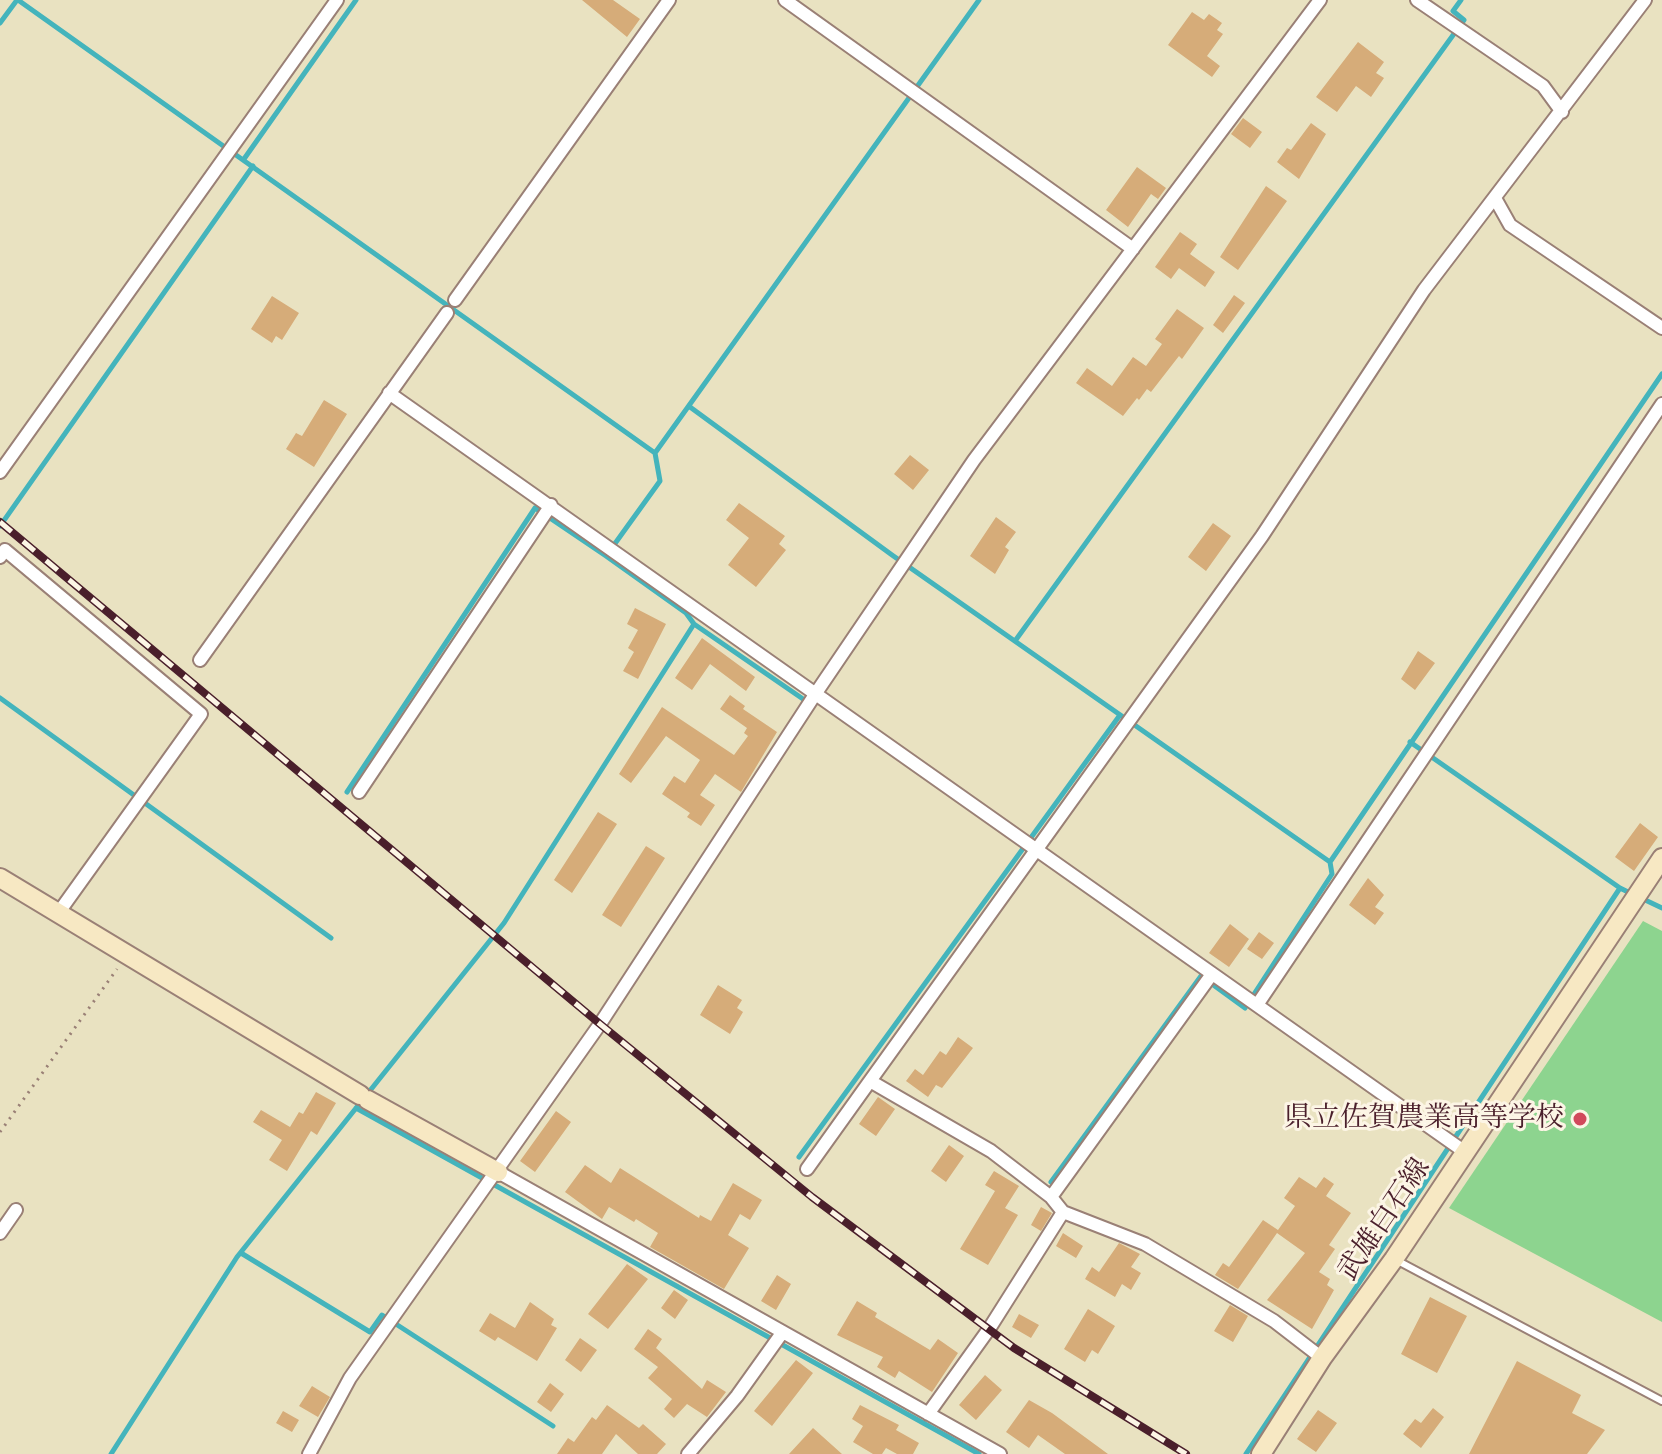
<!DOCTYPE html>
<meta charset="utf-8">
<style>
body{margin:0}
canvas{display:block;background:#e9e2c1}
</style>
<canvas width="1662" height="1454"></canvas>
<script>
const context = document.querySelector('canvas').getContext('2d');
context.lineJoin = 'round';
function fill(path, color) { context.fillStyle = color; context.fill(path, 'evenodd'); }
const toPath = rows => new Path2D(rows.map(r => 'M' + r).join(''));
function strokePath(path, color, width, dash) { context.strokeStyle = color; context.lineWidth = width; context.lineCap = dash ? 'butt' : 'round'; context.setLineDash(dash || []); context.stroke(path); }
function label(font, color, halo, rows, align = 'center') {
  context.font = font + ' "Gentium Book Plus","Noto Serif JP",serif'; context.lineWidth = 6; context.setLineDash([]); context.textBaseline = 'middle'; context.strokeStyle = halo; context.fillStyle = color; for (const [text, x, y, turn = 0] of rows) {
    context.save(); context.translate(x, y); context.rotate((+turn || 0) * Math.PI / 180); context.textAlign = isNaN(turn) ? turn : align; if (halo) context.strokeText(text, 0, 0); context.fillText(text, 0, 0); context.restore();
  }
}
fill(toPath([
 [1643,921,1662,931,1662,1322,1449,1208]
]), '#8dd48f');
strokePath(toPath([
 [18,0,655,453,979,0],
 [0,23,17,0],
 [244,159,356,0],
 [690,407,892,555,1330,862,1662,374],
 [655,453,660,481,606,556,686,613,694,624],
 [0,526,253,166],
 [1015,641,1464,20,1453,11,1461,0],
 [0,698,331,938],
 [1410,742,1620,888],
 [347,792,535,508,606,556],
 [1641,898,1662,908],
 [356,1108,979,1454],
 [799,1157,1120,715],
 [1051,1182,1201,976,1245,1008,1332,874,1330,862],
 [241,1253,370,1332,382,1315,553,1426],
 [111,1454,237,1257,504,923,694,624,803,699],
 [1246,1454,1620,888,1632,894]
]), '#44b4bc', 5);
fill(toPath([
 [582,0,613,0,640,19,627,37],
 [1192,12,1204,20,1209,14,1222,23,1217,30,1223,34,1207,56,1220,66,1212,77,1168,45],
 [1358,42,1384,62,1376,73,1384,78,1371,97,1356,86,1337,112,1316,97],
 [1243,118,1262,132,1250,148,1231,134],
 [1311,123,1326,134,1299,179,1277,162,1287,148,1291,150],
 [1137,167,1166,188,1158,199,1151,194,1128,227,1106,210],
 [1266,186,1287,201,1238,270,1220,257],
 [1180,232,1197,244,1190,254,1215,272,1205,287,1179,268,1171,279,1155,267],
 [1234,295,1245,303,1223,333,1213,325],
 [272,296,299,313,282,340,276,336,272,343,251,329],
 [1177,309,1204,328,1182,359,1179,356,1151,392,1147,389,1139,400,1137,398,1123,416,1076,383,1087,368,1112,386,1133,357,1146,366,1162,344,1155,339],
 [324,400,347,414,314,467,286,449,296,433,302,436],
 [910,455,929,470,913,490,894,474],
 [739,503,785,536,779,544,786,550,756,587,728,565,749,538,726,520],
 [996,517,1016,532,1005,547,1009,550,995,574,970,556],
 [1213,523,1231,536,1206,571,1188,557],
 [635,608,666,624,638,679,623,671,634,652,628,648,638,630,627,624],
 [702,638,755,677,746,691,710,664,692,690,675,678],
 [1418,651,1435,663,1415,690,1401,679],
 [730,695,745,706,743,709,777,732,741,792,715,774,700,795,715,805,701,826,687,817,690,813,662,794,674,776,685,783,700,760,666,736,631,783,619,774,662,707,734,755,748,736,744,733,747,728,720,709],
 [598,812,617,824,572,893,554,880],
 [1640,823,1658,837,1634,871,1615,857],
 [646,846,665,858,621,927,602,915],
 [1368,878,1384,895,1375,907,1384,913,1375,925,1349,905],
 [1230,924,1249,939,1229,967,1209,953],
 [1259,932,1274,943,1262,959,1247,949],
 [718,985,742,1000,737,1008,743,1012,730,1034,700,1015],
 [958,1037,973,1048,942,1088,936,1085,928,1097,906,1081,915,1069,923,1075,940,1051,946,1055],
 [316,1092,336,1103,317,1135,311,1131,287,1171,269,1160,282,1140,253,1122,261,1110,290,1127,299,1112,303,1114],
 [878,1097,895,1109,876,1136,859,1124],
 [556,1111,571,1122,535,1172,520,1161],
 [949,1145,964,1156,946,1182,931,1171],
 [585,1165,611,1183,620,1168,699,1218,700,1215,711,1221,733,1183,762,1200,750,1220,740,1214,728,1235,749,1248,724,1289,650,1247,658,1233,636,1219,634,1222,609,1207,602,1219,565,1192],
 [994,1171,1019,1186,1005,1208,1018,1215,988,1265,960,1249,995,1191,985,1185],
 [1299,1177,1316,1188,1324,1177,1334,1184,1326,1196,1351,1213,1329,1245,1335,1249,1319,1272,1330,1279,1327,1285,1334,1290,1312,1329,1267,1300,1305,1253,1277,1233,1238,1289,1215,1275,1223,1263,1229,1267,1263,1220,1278,1230,1295,1206,1284,1198],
 [1041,1207,1052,1213,1041,1231,1031,1225],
 [1063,1233,1083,1246,1076,1258,1056,1246],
 [1119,1243,1140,1254,1131,1267,1141,1273,1131,1290,1122,1284,1115,1297,1085,1279,1092,1267,1099,1272],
 [627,1264,648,1279,608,1329,588,1314],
 [777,1275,791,1284,776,1310,761,1301],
 [674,1290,688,1300,675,1319,661,1308],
 [1430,1297,1467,1316,1437,1373,1401,1354],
 [857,1301,877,1313,875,1317,930,1350,938,1339,958,1353,932,1392,899,1371,895,1378,877,1367,883,1357,837,1335],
 [530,1302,554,1319,551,1325,557,1328,537,1361,498,1337,495,1341,479,1331,490,1313,515,1328],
 [1230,1305,1248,1316,1233,1342,1214,1331],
 [1088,1309,1115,1326,1098,1354,1092,1350,1085,1362,1064,1349],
 [1019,1314,1039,1325,1031,1338,1012,1327],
 [648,1329,662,1339,656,1348,702,1389,707,1380,726,1392,707,1417,687,1404,674,1418,664,1409,672,1399,648,1378,658,1367,634,1349],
 [580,1338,597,1350,581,1372,565,1360],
 [796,1360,813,1373,772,1426,754,1411],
 [1517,1361,1581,1395,1572,1413,1605,1430,1587,1454,1469,1454],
 [985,1375,1002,1390,976,1420,959,1405],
 [550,1383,564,1394,551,1412,537,1402],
 [312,1386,330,1397,318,1417,299,1406],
 [1029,1400,1052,1413,1108,1454,1065,1454,1038,1435,1029,1448,1006,1432],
 [607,1405,639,1428,643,1424,666,1444,657,1454,638,1454,616,1434,602,1454,557,1454,568,1438,574,1442,592,1417,596,1420],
 [860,1405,899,1425,896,1430,919,1443,913,1454,897,1454,886,1448,882,1454,873,1454,853,1442,863,1426,852,1419],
 [1433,1408,1444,1417,1421,1448,1403,1434,1415,1419,1421,1423],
 [1318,1410,1337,1423,1316,1452,1297,1439],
 [283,1411,299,1420,292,1432,276,1423],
 [813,1428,842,1454,789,1454]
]), '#d6ac79');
const lane = toPath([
 [1398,1261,1662,1401]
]);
const street = toPath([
 [785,0,1133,249],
 [1417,0,1543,86,1562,112],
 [1496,200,1510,225,1662,328],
 [455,300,669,0],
 [389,393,1465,1152],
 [0,472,337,0],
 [0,557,5,550,201,714,59,912],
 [200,660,447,313],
 [359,792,551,505],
 [1257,1005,1662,404],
 [807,1169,870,1081],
 [498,1172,1000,1454],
 [1051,1197,1212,974],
 [1063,1212,1051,1197,991,1151,870,1081,1262,536,1424,290,1645,0],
 [0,1233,16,1210],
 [928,1414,989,1329,1063,1212,1145,1244,1274,1321,1322,1358],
 [309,1454,350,1378,600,1024,816,693,974,460,1320,0],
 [688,1454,737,1396,782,1333]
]);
const secondary = toPath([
 [0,878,360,1095],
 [368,1100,498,1172],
 [1261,1454,1322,1358,1394,1259,1662,858]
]);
strokePath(lane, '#9a8076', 10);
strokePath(street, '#9a8076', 16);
strokePath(secondary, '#9a8076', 22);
strokePath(toPath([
 [0,1132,117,969]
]), '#9a8076', 3, [2, 6]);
strokePath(lane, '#fff', 6);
strokePath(street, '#fff', 12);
strokePath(secondary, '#f7e8c3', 18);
const rail = toPath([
 [0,522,600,1024,812,1197,1014,1348,1186,1454]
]);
strokePath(rail, '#4a1f2b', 8);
strokePath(rail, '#fcf5e5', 5, [15]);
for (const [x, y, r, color] of [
 [1580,1119,8,"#d1495b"]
]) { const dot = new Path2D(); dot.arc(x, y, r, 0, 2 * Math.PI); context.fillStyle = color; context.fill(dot); strokePath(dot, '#fcf5e5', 3); }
label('28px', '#4a1f2b', '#fcf5e5', [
 ["県立佐賀農業高等学校",1564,1119]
], 'right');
label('28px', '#4a1f2b', '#fcf5e5', [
 ["武雄白石線",1385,1220,-56]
]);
</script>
